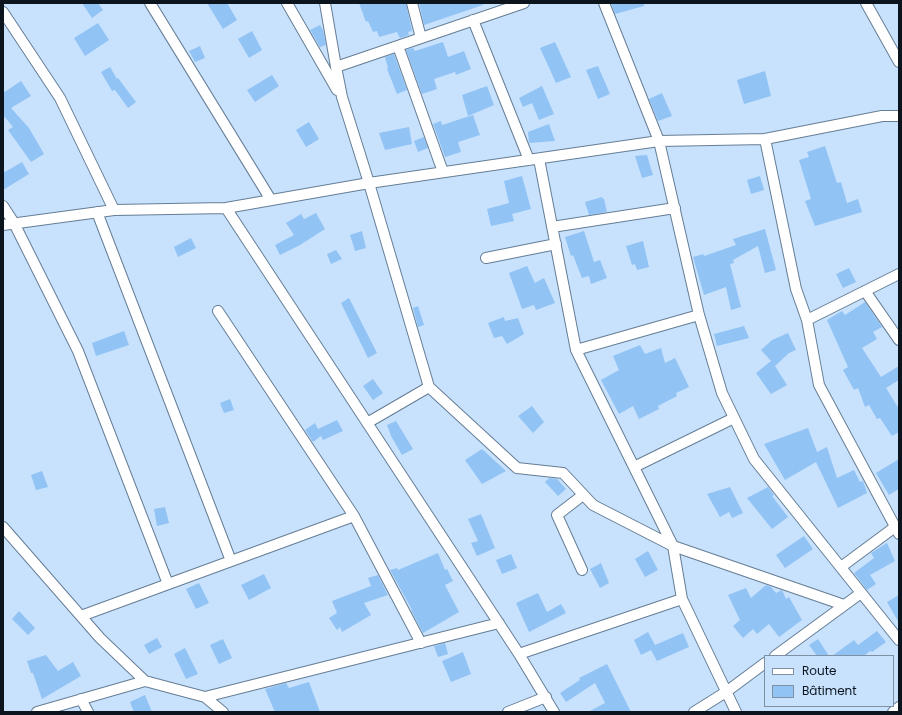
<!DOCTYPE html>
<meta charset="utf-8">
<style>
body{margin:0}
#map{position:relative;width:902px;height:715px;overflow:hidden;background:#c8e2fd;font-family:Poppins,sans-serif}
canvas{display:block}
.frame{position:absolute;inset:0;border:4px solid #0c151e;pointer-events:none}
.legend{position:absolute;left:764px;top:655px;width:130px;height:52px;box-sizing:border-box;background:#c8e2fd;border:1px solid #7d90a4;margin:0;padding:5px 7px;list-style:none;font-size:12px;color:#0c151e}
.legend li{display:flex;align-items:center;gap:8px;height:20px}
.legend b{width:20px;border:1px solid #7d90a4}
</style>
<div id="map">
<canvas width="902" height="715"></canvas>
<div class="frame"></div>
<ul class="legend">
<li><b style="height:5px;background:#fff"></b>Route</li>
<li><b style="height:11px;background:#91c3f5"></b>Bâtiment</li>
</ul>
</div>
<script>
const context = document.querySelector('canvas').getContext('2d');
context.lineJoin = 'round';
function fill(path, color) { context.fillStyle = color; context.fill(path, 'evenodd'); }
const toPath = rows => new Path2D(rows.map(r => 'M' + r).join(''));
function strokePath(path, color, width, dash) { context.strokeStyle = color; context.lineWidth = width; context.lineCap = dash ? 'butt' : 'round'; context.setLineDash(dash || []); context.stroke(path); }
fill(toPath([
 [82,3,98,3,103,10,92,18],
 [207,3,227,3,237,20,223,29],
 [359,3,406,3,412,31,408,32,409,35,400,38,397,32,379,37,377,31,373,32,368,21,366,22],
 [419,3,482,3,483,5,424,25],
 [611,3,644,3,644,6,615,14],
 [98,23,109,40,85,56,74,38],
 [320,25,323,30,326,45,320,47,310,30],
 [252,31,262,50,249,58,238,39],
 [443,42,448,57,464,51,471,69,456,75,455,72,434,79,437,89,422,94,406,50,413,48,415,51],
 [555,42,571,77,556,83,540,48],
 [200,46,205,58,195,62,189,51],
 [394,54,407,90,397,94,387,69,388,68,385,57],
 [598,66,610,94,598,99,586,70],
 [110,67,117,79,118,78,136,102,128,108,115,90,112,91,101,72],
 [765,71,771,96,744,104,737,80],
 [272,75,279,86,255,102,247,90],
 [21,81,31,96,11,108,29,128,44,154,31,162,8,130,13,127,3,115,3,93],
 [487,86,494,105,468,116,462,95],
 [542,86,554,114,539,120,532,103,523,107,519,98],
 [662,93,672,116,658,121,649,99],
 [473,115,480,135,458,142,461,152,445,157,433,124,441,121,442,125],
 [309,122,319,139,306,147,296,130],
 [549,124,555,141,529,143,528,132],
 [409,127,412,144,385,150,379,133],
 [424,137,428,148,418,152,414,141],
 [825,146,837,183,841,182,847,203,858,199,862,212,815,226,805,201,811,199,799,160,809,157,807,152],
 [647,155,653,175,642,178,635,156],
 [22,162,29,174,3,190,3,173],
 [522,176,531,209,512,214,514,221,491,226,487,209,509,203,504,181],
 [760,176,764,190,751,194,747,180],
 [602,197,603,199,604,199,607,212,589,215,585,202],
 [316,213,325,229,300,245,280,255,275,245,294,235,286,223,301,214,304,219],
 [765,229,776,270,765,273,758,246,733,260,734,263,730,264,741,307,731,310,726,287,704,295,693,257,703,254,704,256,736,245,733,239],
 [362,231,366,248,355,251,350,235],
 [584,231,594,262,600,260,607,278,591,284,589,276,582,278,573,255,571,256,565,237],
 [191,238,196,248,178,257,174,247],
 [643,241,649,267,637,270,635,264,632,265,626,246],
 [336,250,342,259,331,264,327,254],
 [527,266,535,283,544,278,555,303,536,310,534,305,522,309,509,273],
 [849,268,856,282,843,288,836,274],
 [349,298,377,353,368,358,341,303],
 [865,302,882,327,873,332,877,339,862,348,881,377,899,366,899,380,886,388,899,409,899,432,892,436,880,418,877,419,869,405,865,407,858,388,854,390,843,370,848,367,827,320,842,311,845,315],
 [418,306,424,325,418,327,413,308],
 [504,317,505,321,518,318,524,334,507,344,502,336,494,338,488,323],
 [744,326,749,338,717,346,714,334],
 [124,331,129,345,96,356,92,343],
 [788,333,796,350,789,353,775,366,787,385,771,394,756,373,771,361,761,350,772,340],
 [640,345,645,354,661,348,665,363,675,358,689,387,676,393,677,396,658,406,659,409,639,419,633,406,619,414,601,380,619,370,613,356],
 [373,379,383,393,373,400,363,386],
 [230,399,234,410,224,413,220,403],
 [532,406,544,422,533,433,518,416],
 [337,420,343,431,323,440,321,436,313,442,305,430,315,423,318,429],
 [396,421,413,449,402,455,391,436,387,425],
 [808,428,817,452,827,447,837,478,854,470,860,482,863,481,867,493,838,508,816,462,785,480,764,444],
 [482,449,506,471,482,484,465,460],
 [899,459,899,489,889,495,876,473],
 [42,471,48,487,36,490,31,475],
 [549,478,557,479,566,489,558,496,545,482],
 [730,487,743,513,732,518,729,512,720,517,707,494],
 [768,487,774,495,772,496,788,517,772,529,747,498],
 [165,507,169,523,157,526,154,509],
 [481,514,495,548,477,556,471,543,478,541,468,519],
 [804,536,813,549,785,568,776,555],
 [887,543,895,561,870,575,876,584,867,590,854,573,874,558,871,553],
 [648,551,658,570,645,577,635,559],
 [438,553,445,570,447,569,453,581,445,585,459,612,423,633,411,610,412,610,390,570,397,568,398,570],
 [511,554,517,568,502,574,496,560],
 [601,563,609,583,600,588,590,569],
 [264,574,271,588,249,600,241,585],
 [378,575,388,595,364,603,371,615,342,632,340,627,337,630,329,618,337,613,332,601,371,586,368,578],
 [199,583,209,603,196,609,186,589],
 [766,585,771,587,776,593,782,590,786,599,789,597,802,620,779,637,769,624,757,634,753,629,743,638,733,626,740,620,728,595,746,588,751,598],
 [538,593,547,612,561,604,566,613,529,632,516,603],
 [899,595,899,623,887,602],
 [19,611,35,628,28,635,12,619],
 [877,631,886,642,872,652,870,651,865,655,866,656,832,656,854,640,858,645],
 [648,632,655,645,683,633,689,647,657,661,651,650,641,655,634,640],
 [157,638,162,647,149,654,144,645],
 [223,639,232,658,219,664,210,645],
 [818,639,829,656,817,656,809,645],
 [445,643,448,654,438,657,434,646],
 [185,648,198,674,186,679,174,654],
 [463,652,471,674,451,682,442,661],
 [46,655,58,671,73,662,81,676,42,699,33,673,31,673,27,661],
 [607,664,631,712,588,712,605,703,595,683,566,702,560,693,580,680,579,678],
 [309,682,320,712,275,712,265,689,286,683,289,688],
 [145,695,152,712,134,712,130,702]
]), '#91c3f5');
const street = toPath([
 [150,3,271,200],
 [287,3,337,90],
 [325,3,336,67],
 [412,3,421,38],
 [524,3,336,67,342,97,369,183,429,387,517,468,563,473,593,505,673,546,844,605],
 [604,3,659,141,699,315,722,393,754,459,899,640],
 [866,3,899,62],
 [3,12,60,98,114,210],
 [473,20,529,160],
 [398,46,443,172],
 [765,139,796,289,807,320,899,274],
 [539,159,576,350,673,546,682,599,736,712],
 [3,206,14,223,78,351,168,584],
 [226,208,519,654,554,712],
 [97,212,231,561],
 [3,225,114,210,226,208,369,183,659,141,765,139,882,116,899,116],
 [552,227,675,208],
 [486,258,556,244],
 [865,291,899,340],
 [218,311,354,516,421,643],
 [807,320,819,385,899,534],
 [576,350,699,315],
 [367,423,429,387],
 [634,467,734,418],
 [3,527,100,638,145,681],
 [841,567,895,527],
 [582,570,557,515,583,495],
 [81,616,354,516],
 [519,654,682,599],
 [775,656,861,593],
 [205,697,499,623],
 [81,699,88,712],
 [37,712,145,681,205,697,223,712],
 [508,712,546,697],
 [694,712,726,692,765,663],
 [893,712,899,707]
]);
strokePath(street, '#657d95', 12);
strokePath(street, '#fff', 10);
</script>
